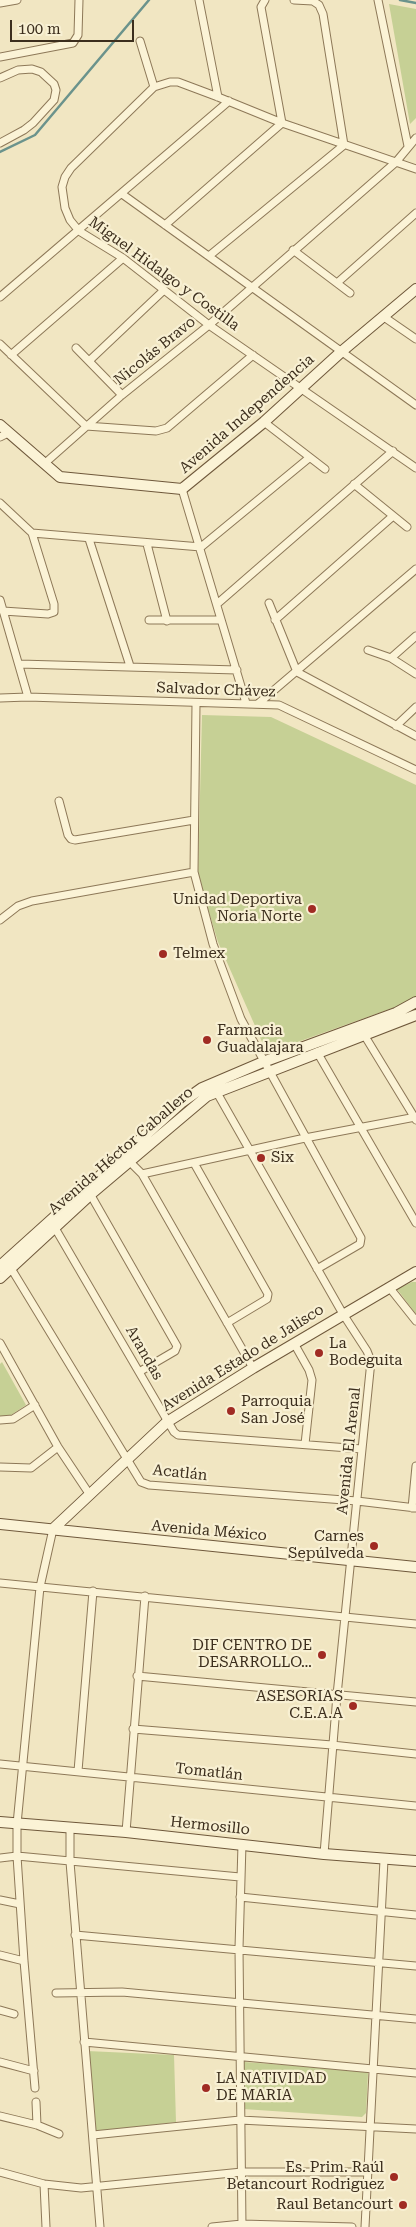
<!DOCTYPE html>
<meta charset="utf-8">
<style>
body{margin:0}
#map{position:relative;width:416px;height:2227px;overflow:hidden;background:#f1e6c2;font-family:"Roboto Serif",serif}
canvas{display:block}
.scale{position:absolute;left:10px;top:20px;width:124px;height:22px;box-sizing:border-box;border:2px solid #3c2e1d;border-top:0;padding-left:6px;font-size:15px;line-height:18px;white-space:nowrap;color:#3c2e1d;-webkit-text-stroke:4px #f8f0d3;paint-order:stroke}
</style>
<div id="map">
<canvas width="416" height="2227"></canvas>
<div class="scale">100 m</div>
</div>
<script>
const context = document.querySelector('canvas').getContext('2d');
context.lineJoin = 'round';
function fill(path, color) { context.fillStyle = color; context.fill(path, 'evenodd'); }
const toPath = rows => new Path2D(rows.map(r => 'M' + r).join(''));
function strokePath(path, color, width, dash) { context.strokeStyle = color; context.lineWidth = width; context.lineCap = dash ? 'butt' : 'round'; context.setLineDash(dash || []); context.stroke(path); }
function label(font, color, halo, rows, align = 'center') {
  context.font = font + ' "Roboto Serif",serif'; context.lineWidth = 4.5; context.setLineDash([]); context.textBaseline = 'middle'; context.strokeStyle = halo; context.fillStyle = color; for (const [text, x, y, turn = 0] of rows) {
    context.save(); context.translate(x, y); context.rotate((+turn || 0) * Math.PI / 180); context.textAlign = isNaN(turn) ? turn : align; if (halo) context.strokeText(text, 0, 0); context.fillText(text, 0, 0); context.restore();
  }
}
fill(toPath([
 [389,4,416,9,416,118,410,124],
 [202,715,271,717,416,785,416,997,412,1001,267,1053,218,942,198,876],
 [412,1282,416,1282,416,1314,397,1289],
 [2,1362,26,1405,8,1417,0,1417,0,1364],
 [87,2051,174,2055,176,2122,96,2132],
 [244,2062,366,2071,368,2073,366,2113,362,2117,243,2109]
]), '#c6d095');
strokePath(toPath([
 [400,0,416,3],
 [0,152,35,135,149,0]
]), '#6b938c', 2.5);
const street = toPath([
 [199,0,218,97],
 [378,0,408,146],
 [0,3,17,0],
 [140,41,154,87],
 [0,57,73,43,78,35,79,0],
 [0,78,18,70,32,69,41,72,54,84,56,90,54,100,33,123,24,130,0,143],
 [416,169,282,123,218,97,178,82,170,82,154,87,71,168,65,177,62,187,65,208,70,220,79,231,123,258,209,325,416,468],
 [122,194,416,405],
 [165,225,282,123,261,7,265,0],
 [293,250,350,293],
 [209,256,344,145,323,14,319,5,313,1,294,0],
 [337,283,416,213],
 [0,297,229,101],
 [384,317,416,339],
 [0,344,86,426,156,431,167,428,253,355],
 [76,348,122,395],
 [11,355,123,258],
 [89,361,164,290],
 [264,422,325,469],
 [0,437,8,433],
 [44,464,122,395,209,325,396,162,416,138],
 [354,484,407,527],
 [182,489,246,703],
 [0,503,32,533,201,547,309,458],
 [89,539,130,666],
 [147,544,167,621],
 [0,600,28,697],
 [269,603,297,672,416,736],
 [217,604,393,451],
 [3,611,48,614,54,612,54,604,32,533],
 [149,620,221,620],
 [275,620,393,516],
 [368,650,391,658,416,674],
 [391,658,416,636],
 [19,664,237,670],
 [0,698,28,697,279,705,416,770],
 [259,703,416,569],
 [196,704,194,872,213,944,241,1019,361,1238,360,1244,317,1269],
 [396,726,416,707],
 [59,801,68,835,71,839,75,840,194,820],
 [0,920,18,906,32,901,194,872],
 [363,1033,416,1120],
 [317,1052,416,1223],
 [216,1091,343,1314,367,1351,371,1361,337,1695,324,1854],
 [127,1159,142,1174,253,1368],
 [194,1163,268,1294,267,1299,227,1323],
 [142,1174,305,1138,416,1117],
 [89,1192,177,1346,175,1351,139,1372],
 [55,1228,174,1432,178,1435,362,1449],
 [9,1265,141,1482,149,1485,357,1501,416,1508],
 [389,1287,416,1321],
 [0,1343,58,1447,90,1495],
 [295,1345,309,1370,312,1380,305,1444],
 [0,1420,13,1419,35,1405],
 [0,1467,31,1468,58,1447],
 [412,1508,416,1466],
 [0,1583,416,1624],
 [137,1676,416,1702],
 [133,1729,332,1745,416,1754],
 [0,1764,416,1806],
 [78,1771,93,1591],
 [70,1829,70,1862,100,2227],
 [126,1832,145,1596],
 [242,1844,239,1948,242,2227],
 [0,1858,17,1856,240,1877],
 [240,1897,416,1915],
 [0,1900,20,1904],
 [75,1935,416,1966],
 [0,1955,24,1961],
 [56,1993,122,1992,416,2019],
 [0,2010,14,2014],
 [84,2042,416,2073],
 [0,2062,34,2071],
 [35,2088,24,1961,17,1856,17,1824,40,1587,53,1529],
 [36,2102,37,2125],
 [0,2116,37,2125,59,2134],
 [93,2135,240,2120,416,2129],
 [0,2172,44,2184,81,2188,242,2172,368,2172],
 [44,2184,46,2227],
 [212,2227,242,2224,352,2227],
 [365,2227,384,1860]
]);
const secondary = toPath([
 [0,425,60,477,182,489,264,422,341,352,416,289],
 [0,1266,181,1103,202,1088,263,1062,396,1013,416,1002],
 [0,1278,91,1194,207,1096,416,1015],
 [0,1524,416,1567],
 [53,1529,167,1422,253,1368,416,1272],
 [0,1822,126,1832,324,1854,416,1861]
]);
strokePath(street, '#8d7858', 9);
strokePath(secondary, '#6f583b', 12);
strokePath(street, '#fbf3d6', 7);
strokePath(secondary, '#fbf3d6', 10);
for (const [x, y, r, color] of [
 [312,909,5,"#a02b23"],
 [163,954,5,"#a02b23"],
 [207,1040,5,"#a02b23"],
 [261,1158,5,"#a02b23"],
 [319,1353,5,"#a02b23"],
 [231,1411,5,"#a02b23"],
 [374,1546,5,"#a02b23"],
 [322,1655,5,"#a02b23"],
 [353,1706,5,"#a02b23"],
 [206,2088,5,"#a02b23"],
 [394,2177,5,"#a02b23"],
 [403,2205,5,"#a02b23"]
]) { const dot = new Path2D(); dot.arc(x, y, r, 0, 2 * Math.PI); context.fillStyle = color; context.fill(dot); strokePath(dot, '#f8f0d3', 2); }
label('15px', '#3c2e1d', '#f8f0d3', [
 ["Miguel Hidalgo y Costilla",164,274,36],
 ["Nicolás Bravo",155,351,-39],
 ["Avenida Independencia",247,414,-41],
 ["Salvador Chávez",216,690,2],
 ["Avenida Héctor Caballero",121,1151,-41],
 ["Arandas",144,1353,60],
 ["Avenida Estado de Jalisco",243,1358,-32],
 ["Avenida El Arenal",349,1451,-84],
 ["Acatlán",180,1473,6],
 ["Avenida México",209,1531,5],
 ["Tomatlán",209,1772,6],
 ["Hermosillo",210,1826,6]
]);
label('15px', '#3c2e1d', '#f8f0d3', [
 ["Unidad Deportiva",302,900],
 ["Noria Norte",302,917],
 ["Telmex",173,954,"left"],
 ["Farmacia",217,1031,"left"],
 ["Guadalajara",217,1048,"left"],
 ["Six",271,1158,"left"],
 ["La",329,1344,"left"],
 ["Bodeguita",329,1361,"left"],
 ["Parroquia",241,1402,"left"],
 ["San José",241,1419,"left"],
 ["Carnes",364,1537],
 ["Sepúlveda",364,1554],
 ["DIF CENTRO DE",312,1646],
 ["DESARROLLO…",312,1663],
 ["ASESORIAS",343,1697],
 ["C.E.A.A",343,1714],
 ["LA NATIVIDAD",216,2079,"left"],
 ["DE MARIA",216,2096,"left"],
 ["Es. Prim. Raúl",384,2168],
 ["Betancourt Rodriguez",384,2185],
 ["Raul Betancourt",393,2205]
], 'right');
</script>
